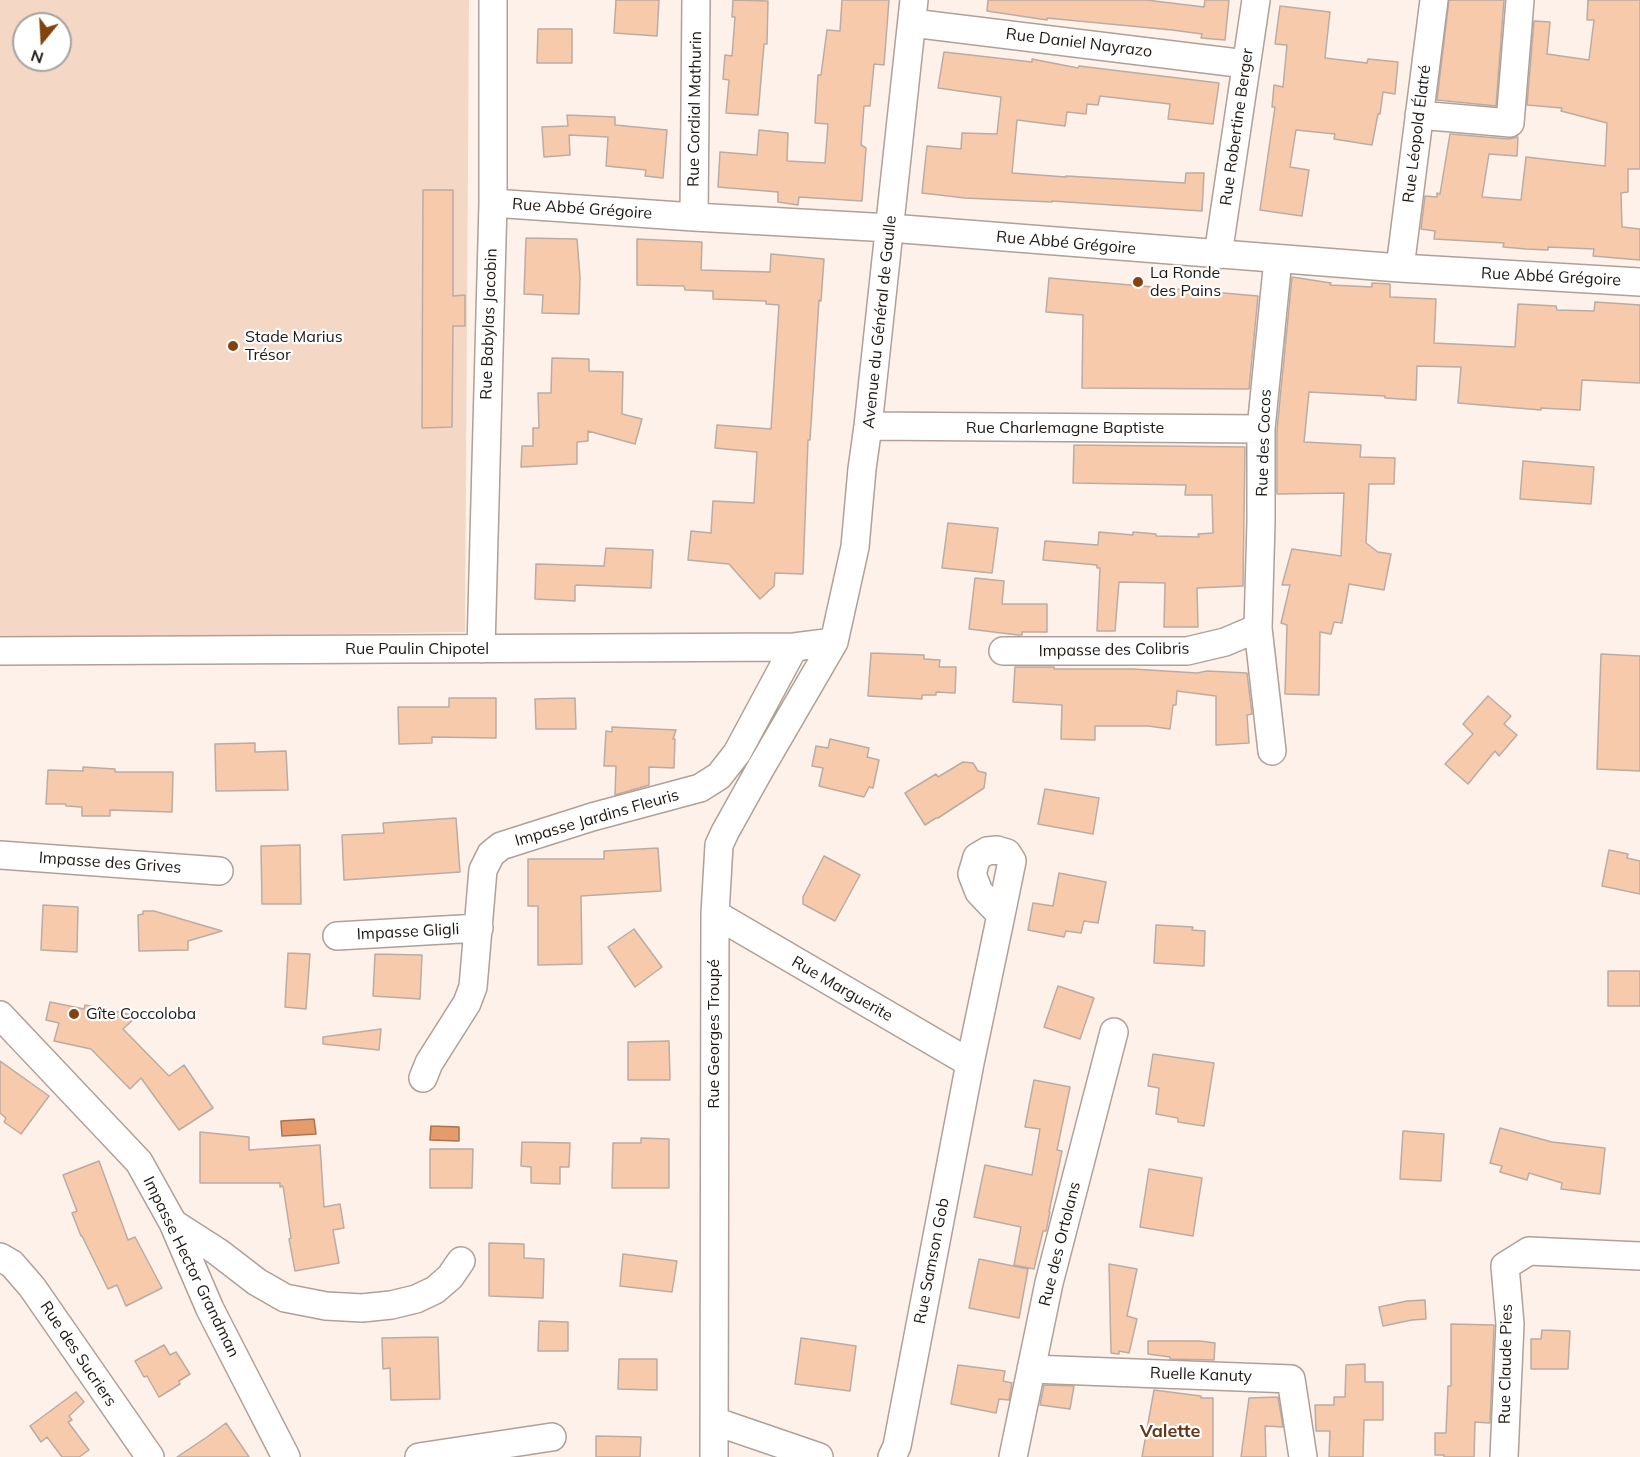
<!DOCTYPE html>
<meta charset="utf-8">
<style>
body{margin:0}
#map{position:relative;width:1640px;height:1457px;overflow:hidden;background:#fdf1e9;font-family:Mulish,sans-serif}
canvas{display:block}
.north{position:absolute;left:12px;top:12px;width:60px;height:60px;box-sizing:border-box;background:#fff;border:2px solid #a5a3a1;border-radius:50%;rotate:198deg;font-size:16px;font-weight:700;line-height:24px;text-align:center;color:#1d1814}
.north::after{content:'';display:block;margin:auto;width:21px;height:27px;background:#84430c;clip-path:polygon(50% 0,100% 100%,50% 72%,0 100%)}
</style>
<div id="map">
<canvas width="1640" height="1457"></canvas>
<div class="north">N</div>
</div>
<script>
const context = document.querySelector('canvas').getContext('2d');
context.lineJoin = 'round';
function fill(path, color) { context.fillStyle = color; context.fill(path, 'evenodd'); }
const toPath = rows => new Path2D(rows.map(r => 'M' + r).join(''));
function strokePath(path, color, width, dash) { context.strokeStyle = color; context.lineWidth = width; context.lineCap = dash ? 'butt' : 'round'; context.setLineDash(dash || []); context.stroke(path); }
function label(font, color, halo, rows, align = 'center') {
  context.font = font + ' Mulish,sans-serif'; context.lineWidth = 4.5; context.setLineDash([]); context.textBaseline = 'middle'; context.strokeStyle = halo; context.fillStyle = color; for (const [text, x, y, turn = 0] of rows) {
    context.save(); context.translate(x, y); context.rotate((+turn || 0) * Math.PI / 180); context.textAlign = isNaN(turn) ? turn : align; if (halo) context.strokeText(text, 0, 0); context.fillText(text, 0, 0); context.restore();
  }
}
fill(toPath([
 [0,0,469,0,465,632,0,639],
 [24,24,60,24,60,60,24,60]
]), '#f4d7c4');
const water = toPath([
 [314,1119,316,1134,282,1136,281,1121,314,1119],
 [431,1126,459,1127,459,1141,430,1140,431,1126]
]);
fill(water, '#e69b6a');
strokePath(water, '#aa7450', 1.5);
const building = toPath([
 [616,0,659,0,657,36,614,33,616,0],
 [733,0,768,1,767,44,764,44,758,115,726,113,729,80,723,79,725,55,732,56,735,17,732,17,733,0],
 [842,0,889,0,884,65,874,64,870,106,864,106,861,145,866,148,862,201,799,197,798,205,778,202,778,192,718,187,720,152,757,155,759,130,788,133,787,161,825,163,828,124,815,123,818,75,821,75,827,30,840,31,842,0],
 [988,0,1146,0,1204,7,1205,0,1229,0,1225,40,1201,38,1202,34,1172,30,1047,18,1047,20,987,11,988,0],
 [1449,0,1504,0,1496,106,1437,100,1449,0],
 [1588,0,1640,0,1640,169,1628,169,1628,192,1621,193,1622,227,1640,229,1640,260,1593,256,1594,249,1548,247,1548,250,1526,249,1503,247,1504,243,1434,239,1435,231,1421,229,1425,196,1437,197,1437,193,1440,194,1450,134,1509,139,1518,137,1517,156,1489,154,1482,197,1521,200,1526,157,1605,166,1607,123,1561,111,1562,108,1527,105,1534,21,1550,22,1547,54,1589,60,1594,20,1587,20,1588,0],
 [1280,6,1330,12,1325,58,1367,63,1368,59,1398,62,1395,94,1383,92,1380,114,1378,114,1372,145,1334,139,1335,134,1296,130,1290,167,1309,170,1302,216,1260,210,1275,107,1272,107,1274,85,1283,87,1287,45,1275,44,1280,6],
 [538,29,572,29,572,63,537,63,538,29],
 [944,52,1032,62,1032,59,1078,68,1079,66,1219,83,1213,124,1168,119,1170,104,1100,96,1098,105,1087,104,1086,114,1067,112,1065,126,1017,120,1012,173,1066,177,1066,176,1185,183,1186,173,1204,173,1202,211,1052,201,1052,202,965,198,922,193,927,146,961,149,962,133,997,134,1001,97,938,88,944,52],
 [567,115,615,117,615,125,667,130,663,178,645,176,646,170,606,166,608,137,569,135,570,155,544,157,542,127,568,126,567,115],
 [423,190,453,190,453,296,465,295,465,326,453,326,452,427,422,428,423,190],
 [526,238,577,239,580,277,579,314,542,313,543,295,524,294,526,238],
 [637,239,702,242,701,270,770,272,771,254,824,259,821,301,819,300,810,440,808,440,803,574,775,573,774,586,760,599,729,564,688,560,691,531,711,533,713,501,754,503,757,452,715,448,717,425,771,429,779,305,766,304,766,301,713,299,713,291,685,290,684,286,637,285,637,239],
 [1292,277,1331,283,1330,285,1372,287,1372,283,1390,284,1390,297,1436,299,1434,343,1515,347,1518,304,1556,306,1557,310,1594,311,1595,302,1640,305,1640,383,1582,380,1580,410,1541,408,1541,410,1458,403,1461,367,1417,366,1416,400,1385,398,1385,396,1309,392,1304,442,1361,445,1360,457,1395,458,1394,484,1369,484,1366,543,1378,552,1391,554,1384,590,1349,584,1342,623,1334,622,1331,634,1320,632,1319,695,1285,694,1287,625,1281,623,1290,585,1282,585,1292,549,1341,556,1344,493,1277,494,1277,430,1292,277],
 [1049,278,1258,296,1249,389,1082,388,1083,315,1046,312,1049,278],
 [552,358,589,359,589,371,623,372,622,414,642,419,635,444,588,431,588,441,577,442,577,464,521,467,522,446,533,446,533,428,539,428,538,393,551,393,552,358],
 [1074,445,1245,447,1243,586,1197,588,1198,627,1164,627,1165,583,1119,582,1115,631,1097,631,1100,568,1097,568,1097,565,1043,560,1045,541,1098,545,1099,532,1133,535,1133,532,1145,533,1156,534,1156,536,1199,537,1198,534,1213,533,1212,495,1185,495,1186,485,1073,483,1074,445],
 [1523,461,1594,467,1591,504,1520,499,1523,461],
 [948,523,998,528,992,573,942,568,948,523],
 [606,548,653,550,651,588,576,585,575,586,575,601,535,599,536,564,604,566,606,548],
 [975,578,1004,581,1002,604,1047,604,1047,632,1022,632,1022,635,1018,635,969,629,975,578],
 [871,653,924,655,924,659,940,660,939,667,956,667,955,693,936,692,936,695,922,695,922,699,868,696,871,653],
 [1601,654,1640,656,1640,771,1597,769,1601,654],
 [1015,667,1054,667,1054,669,1133,669,1197,673,1207,671,1247,673,1252,714,1247,715,1249,743,1216,745,1216,696,1177,691,1176,705,1173,705,1170,729,1148,726,1095,726,1095,740,1061,739,1062,705,1013,702,1015,667],
 [1488,696,1511,716,1504,724,1517,735,1499,756,1495,751,1468,784,1445,764,1473,734,1463,724,1488,696],
 [449,698,496,698,496,738,432,737,432,743,399,744,398,707,449,707,449,698],
 [575,698,576,729,536,729,535,699,575,698],
 [612,727,676,730,673,739,675,739,674,768,649,767,649,785,615,795,616,766,604,766,606,731,612,732,612,727],
 [830,739,869,748,867,757,879,760,873,788,869,787,864,797,819,786,823,768,812,766,816,746,828,748,830,739],
 [255,743,255,752,286,751,288,790,216,791,215,744,255,743],
 [963,762,973,763,978,771,986,773,984,788,938,818,936,818,925,825,905,793,936,774,938,777,963,762],
 [83,767,115,769,115,772,173,772,172,812,110,810,110,816,82,816,82,807,66,806,66,804,46,804,48,770,83,771,83,767],
 [1045,789,1099,798,1093,834,1038,824,1045,789],
 [456,818,460,872,344,880,342,835,384,833,383,823,456,818],
 [300,845,301,904,262,904,261,846,300,845],
 [658,848,661,891,581,896,582,964,538,965,538,906,528,906,528,859,604,859,604,851,658,848],
 [1609,850,1628,854,1627,858,1640,861,1640,894,1602,886,1609,850],
 [824,856,860,875,835,921,803,904,803,897,824,856],
 [1059,873,1106,882,1098,923,1084,921,1081,933,1066,931,1064,937,1028,930,1033,903,1053,906,1059,873],
 [43,905,78,907,77,952,41,950,43,905],
 [143,911,154,911,222,931,188,941,188,950,139,951,138,915,143,914,143,911],
 [1156,925,1193,927,1192,930,1205,931,1204,966,1154,963,1156,925],
 [634,929,662,967,635,987,608,947,634,929],
 [288,953,310,954,306,1009,285,1007,288,953],
 [375,954,422,955,420,999,373,996,375,954],
 [1608,971,1640,971,1640,1006,1608,1006,1608,971],
 [1058,986,1094,998,1080,1039,1044,1027,1058,986],
 [50,1002,84,1009,85,1005,137,1016,123,1029,169,1076,184,1065,213,1108,179,1130,141,1078,130,1089,91,1049,54,1041,59,1023,46,1020,50,1002],
 [381,1029,379,1050,323,1044,323,1037,381,1029],
 [669,1041,670,1080,628,1080,628,1042,669,1041],
 [1153,1054,1214,1063,1204,1126,1178,1122,1178,1118,1156,1114,1159,1088,1148,1086,1153,1054],
 [0,1061,49,1096,21,1134,4,1122,6,1118,0,1113,0,1061],
 [1034,1080,1070,1087,1057,1150,1062,1151,1049,1212,1050,1212,1046,1231,1043,1231,1034,1269,1014,1265,1021,1227,974,1217,985,1165,1032,1175,1040,1129,1025,1127,1034,1080],
 [1500,1128,1552,1142,1605,1148,1600,1194,1561,1189,1562,1183,1529,1173,1527,1180,1500,1172,1502,1166,1490,1163,1500,1128],
 [1403,1131,1444,1134,1441,1181,1400,1179,1403,1131],
 [200,1132,249,1137,249,1150,320,1145,324,1207,340,1204,344,1228,333,1230,339,1263,295,1271,289,1239,291,1238,283,1186,280,1187,280,1183,200,1183,200,1132],
 [641,1138,669,1139,669,1188,612,1188,613,1143,641,1143,641,1138],
 [522,1142,570,1143,569,1167,560,1167,560,1184,531,1183,531,1167,521,1166,522,1142],
 [430,1149,473,1149,472,1188,430,1188,430,1149],
 [99,1161,128,1240,135,1237,162,1288,126,1306,117,1285,108,1289,82,1236,81,1236,72,1213,77,1211,63,1175,99,1161],
 [1149,1169,1202,1178,1193,1236,1140,1227,1149,1169],
 [489,1243,524,1244,524,1258,544,1259,543,1298,489,1296,489,1243],
 [623,1254,677,1261,672,1292,620,1286,623,1254],
 [979,1259,1028,1269,1019,1318,969,1308,979,1259],
 [1109,1264,1137,1269,1127,1316,1137,1319,1129,1353,1119,1351,1119,1354,1111,1353,1109,1264],
 [1425,1300,1426,1319,1412,1320,1383,1326,1379,1307,1407,1301,1425,1300],
 [539,1321,568,1322,568,1351,538,1351,539,1321],
 [1451,1324,1494,1325,1490,1423,1475,1422,1474,1457,1444,1457,1444,1455,1435,1455,1435,1433,1446,1433,1448,1386,1451,1386,1451,1324],
 [1542,1330,1570,1331,1568,1369,1531,1369,1531,1339,1541,1339,1542,1330],
 [438,1337,440,1399,391,1400,390,1368,383,1369,382,1338,438,1337],
 [801,1338,856,1346,850,1391,795,1384,801,1338],
 [1148,1341,1200,1341,1215,1343,1214,1360,1170,1359,1170,1357,1148,1354,1148,1341],
 [164,1345,170,1355,176,1352,190,1374,179,1381,180,1384,159,1397,147,1376,144,1377,135,1361,164,1345],
 [619,1359,657,1359,657,1390,618,1389,619,1359],
 [1365,1364,1365,1382,1383,1382,1383,1420,1364,1420,1363,1457,1329,1457,1330,1431,1316,1431,1315,1405,1334,1405,1334,1397,1345,1397,1346,1365,1365,1364],
 [958,1365,1005,1371,1003,1381,1012,1383,1009,1400,999,1399,996,1413,951,1404,958,1365],
 [1044,1385,1074,1386,1070,1409,1040,1405,1044,1385],
 [1154,1390,1201,1396,1201,1398,1213,1398,1213,1457,1142,1457,1154,1390],
 [76,1392,84,1402,69,1416,72,1420,68,1422,89,1450,79,1457,62,1457,47,1437,41,1442,30,1426,76,1392],
 [1278,1397,1283,1427,1265,1426,1266,1457,1241,1457,1249,1398,1278,1397],
 [226,1423,249,1457,177,1457,207,1437,226,1423],
 [596,1436,641,1437,640,1457,596,1457,596,1436]
]);
fill(building, '#f8caac');
strokePath(building, '#bbaca3', 1.5);
const street = toPath([
 [912,23,1246,64],
 [1419,115,1510,123,1520,0],
 [493,203,694,217,890,228,1400,268,1640,282],
 [694,217,696,0],
 [1218,255,1256,0],
 [1400,268,1434,0],
 [868,426,1261,429],
 [481,649,493,203,493,0],
 [0,651,794,647,834,642],
 [1003,651,1187,651,1225,642,1258,628],
 [1272,751,1258,628,1261,522,1261,429,1278,259],
 [0,855,219,871],
 [715,914,970,1063],
 [337,936,479,928],
 [0,1015,139,1162,173,1223,210,1309,286,1457],
 [423,1078,429,1063,467,1003,473,987,483,870,491,854,501,846,592,817,700,788,719,776,737,753,794,647],
 [173,1223,218,1252,257,1282,285,1298,326,1306,362,1308,391,1305,416,1299,435,1290,450,1277,461,1261],
 [0,1257,12,1264,32,1287,150,1457],
 [1031,1369,1291,1379,1303,1457],
 [714,1421,819,1457],
 [419,1457,552,1437],
 [714,1457,715,914,719,845,725,832,759,771,834,642,855,547,862,469,868,426,914,0],
 [892,1457,897,1446,970,1063,1001,915,1012,861,1007,853,997,850,987,851,977,857,972,874,979,892,1001,915],
 [1013,1457,1049,1283,1114,1032],
 [1504,1457,1510,1324,1505,1266,1529,1251,1640,1256]
]);
strokePath(street, '#afa098', 30);
strokePath(street, '#fff', 27);
for (const [x, y, r, color] of [
 [1138,282,6,"#84430c"],
 [233,346,6,"#84430c"],
 [74,1014,6,"#84430c"]
]) { const dot = new Path2D(); dot.arc(x, y, r, 0, 2 * Math.PI); context.fillStyle = color; context.fill(dot); strokePath(dot, '#fff', 2); }
label('16px', '#1d1814', '#fff', [
 ["Rue Daniel Nayrazo",1079,43,7],
 ["Rue Cordial Mathurin",695,109,-89],
 ["Rue Robertine Berger",1237,127,-82],
 ["Rue Léopold Élatré",1417,134,-83],
 ["Rue Abbé Grégoire",582,209,4],
 ["Rue Abbé Grégoire",1066,243,5],
 ["Rue Abbé Grégoire",1551,277,3],
 ["Avenue du Général de Gaulle",880,322,-84],
 ["Rue Babylas Jacobin",489,324,-88],
 ["Rue Charlemagne Baptiste",1065,428],
 ["Rue des Cocos",1264,443,-88],
 ["Rue Paulin Chipotel",417,649],
 ["Impasse des Colibris",1114,650,-1],
 ["Impasse Jardins Fleuris",597,818,-16],
 ["Impasse des Grives",110,863,4],
 ["Impasse Gligli",408,932,-3],
 ["Rue Marguerite",842,989,30],
 ["Rue Georges Troupé",714,1034,-90],
 ["Rue des Ortolans",1060,1244,-76],
 ["Rue Samson Gob",932,1261,-79],
 ["Impasse Hector Grandman",191,1267,64],
 ["Rue des Sucriers",78,1354,56],
 ["Rue Claude Pies",1506,1364,-89],
 ["Ruelle Kanuty",1201,1375,2]
]);
label('16px', '#1d1814', '#fff', [
 ["La Ronde",1150,273],
 ["des Pains",1150,291],
 ["Stade Marius",245,337],
 ["Trésor",245,355],
 ["Gîte Coccoloba",86,1014]
], 'left');
label('bold 18px', '#643614', '#fff', [
 ["Valette",1170,1432]
]);
</script>
